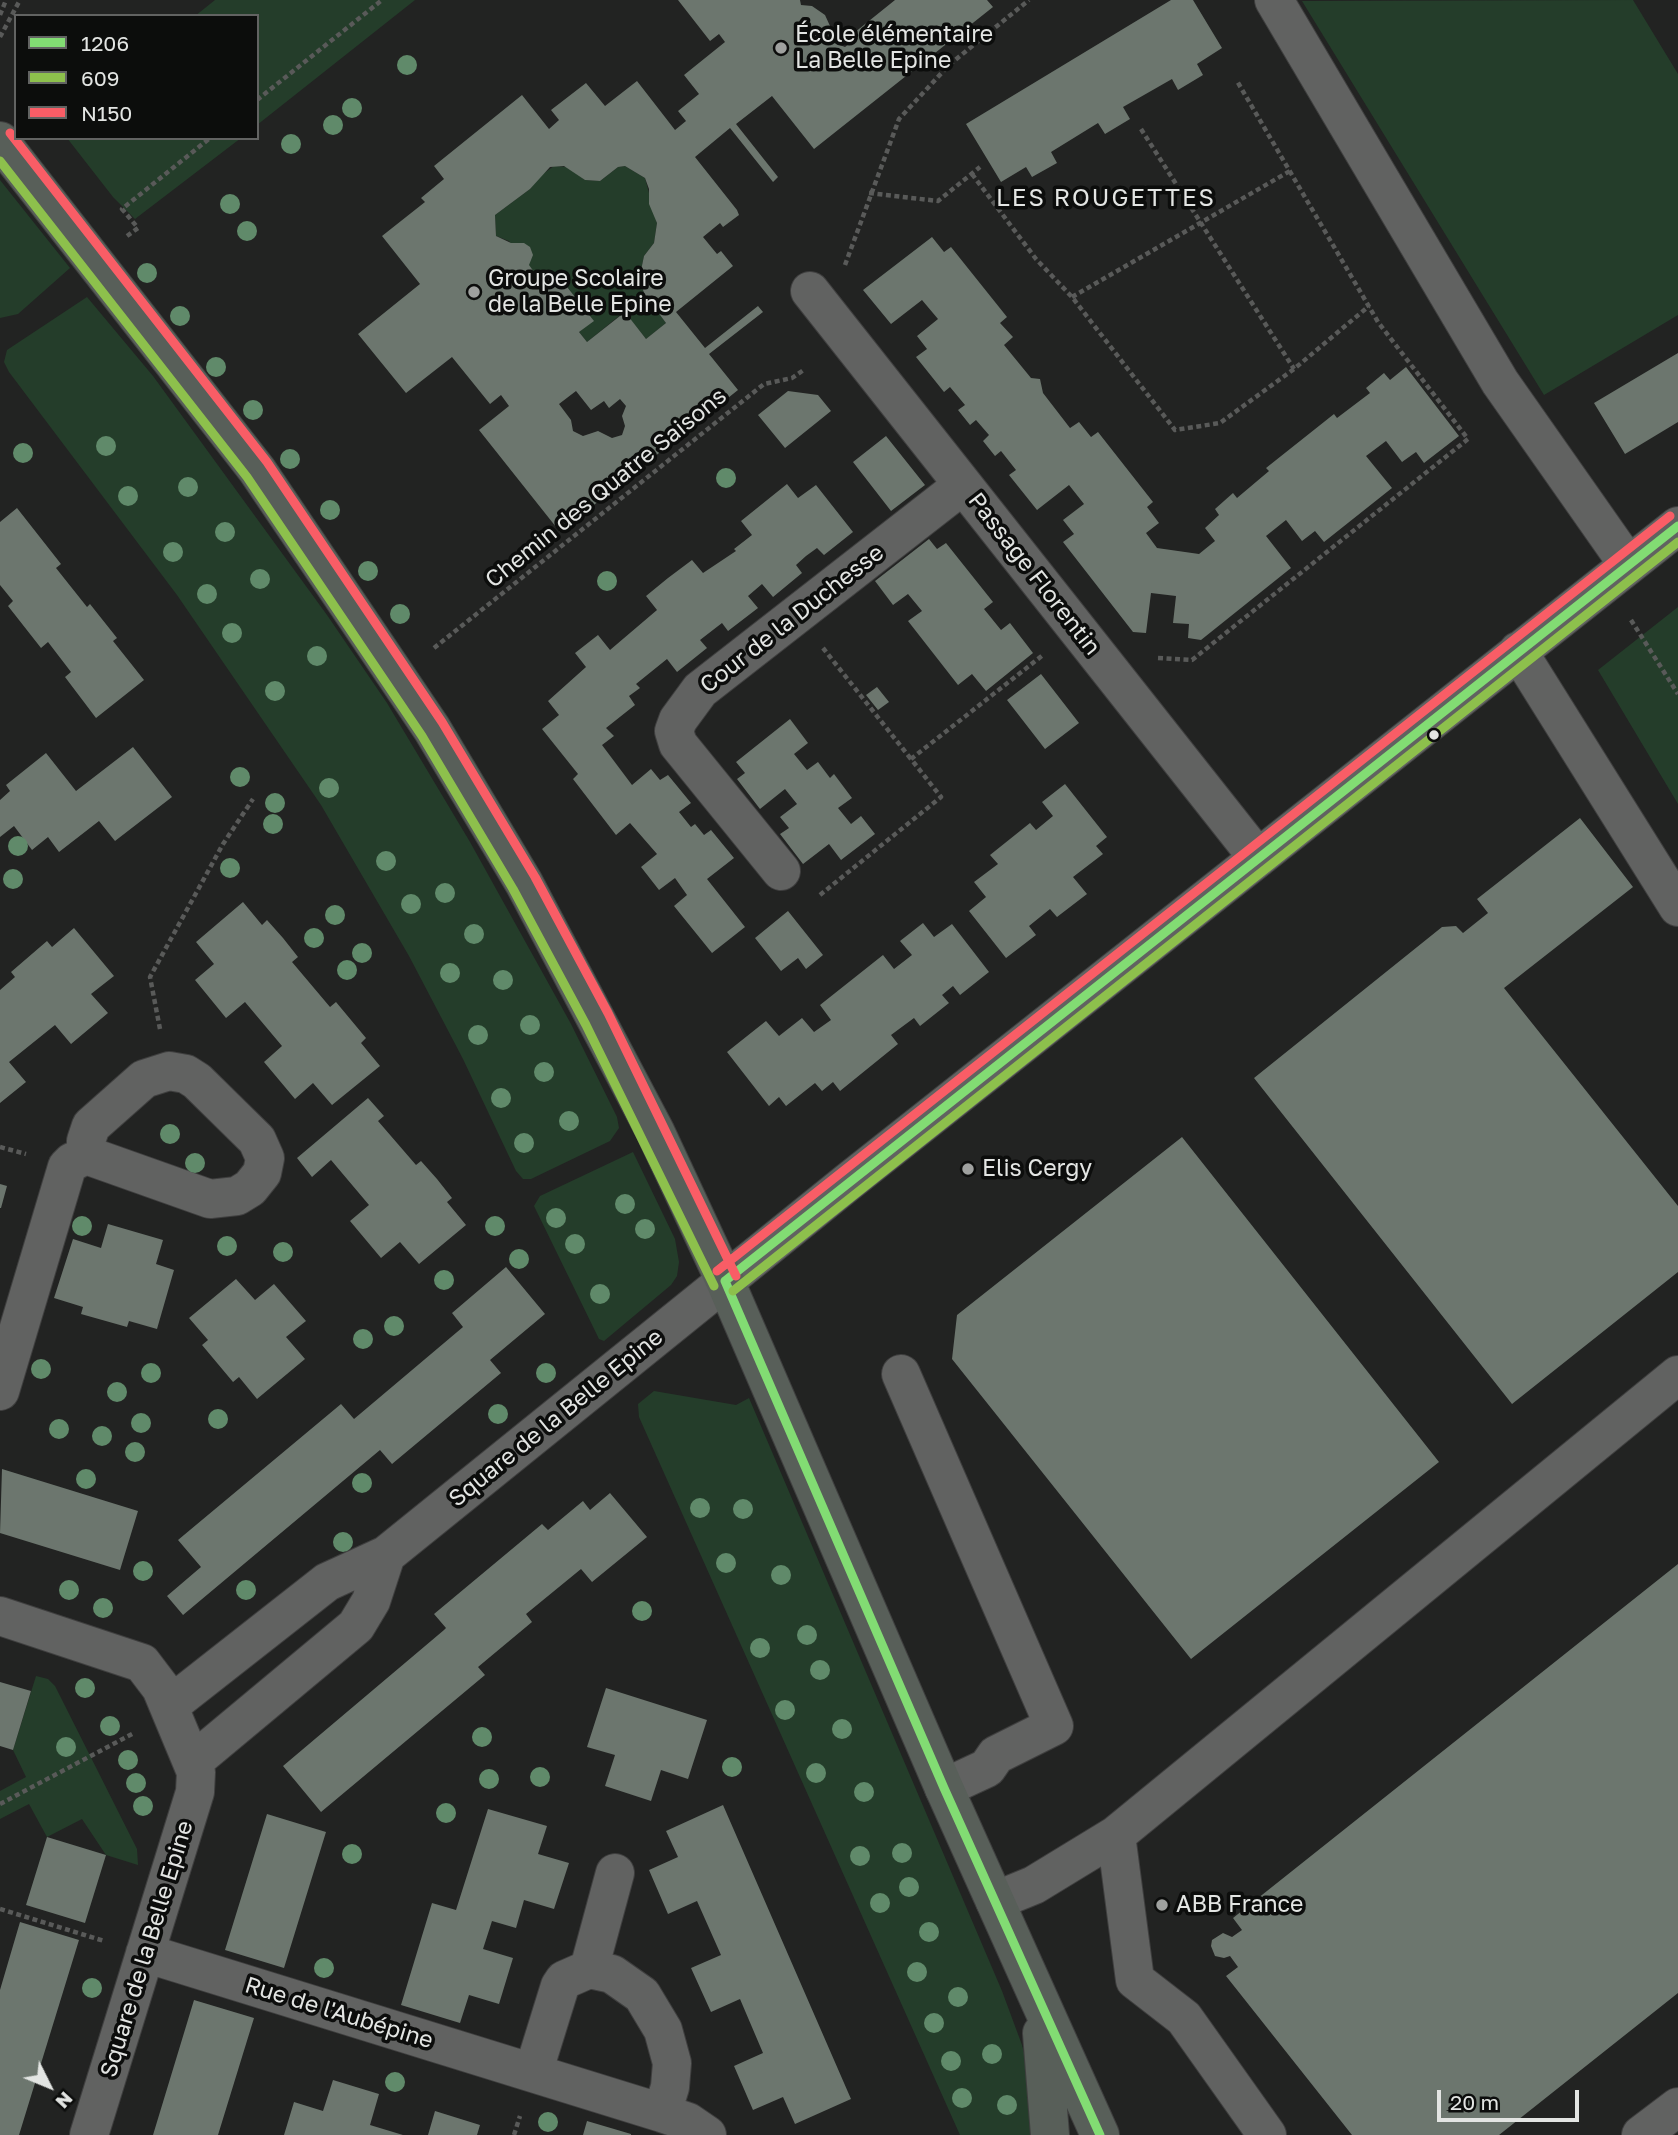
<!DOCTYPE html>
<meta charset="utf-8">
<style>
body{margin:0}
#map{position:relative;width:1678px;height:2135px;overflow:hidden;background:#222322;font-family:"Golos Text",sans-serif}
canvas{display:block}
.legend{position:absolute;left:14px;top:14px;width:245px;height:126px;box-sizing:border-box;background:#0c0d0c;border:2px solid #626362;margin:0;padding:9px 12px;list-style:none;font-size:21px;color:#e3e5e3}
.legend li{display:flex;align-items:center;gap:14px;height:35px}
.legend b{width:35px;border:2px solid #626362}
.north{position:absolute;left:14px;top:2051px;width:70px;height:70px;-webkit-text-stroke:5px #0c0d0c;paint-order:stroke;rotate:133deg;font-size:19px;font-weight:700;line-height:28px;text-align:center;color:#e3e5e3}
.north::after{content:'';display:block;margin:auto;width:24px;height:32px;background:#e3e5e3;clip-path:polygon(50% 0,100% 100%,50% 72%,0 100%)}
.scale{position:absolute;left:1437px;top:2090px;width:142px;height:32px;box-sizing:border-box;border:4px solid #e3e5e3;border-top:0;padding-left:9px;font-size:21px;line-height:24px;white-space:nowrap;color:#e3e5e3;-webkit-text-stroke:5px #0c0d0c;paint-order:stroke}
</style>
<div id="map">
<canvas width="1678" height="2135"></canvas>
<ul class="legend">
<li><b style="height:9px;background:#82dc73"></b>1206</li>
<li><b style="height:9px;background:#8dc04c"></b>609</li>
<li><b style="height:9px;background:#f95d66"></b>N150</li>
</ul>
<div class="north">N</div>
<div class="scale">20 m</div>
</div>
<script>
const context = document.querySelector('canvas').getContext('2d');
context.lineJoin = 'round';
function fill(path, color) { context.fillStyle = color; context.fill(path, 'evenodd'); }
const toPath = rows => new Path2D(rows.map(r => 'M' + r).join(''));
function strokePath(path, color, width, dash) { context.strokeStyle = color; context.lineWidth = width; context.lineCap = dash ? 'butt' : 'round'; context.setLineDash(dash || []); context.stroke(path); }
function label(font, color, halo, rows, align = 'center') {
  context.font = font + ' "Golos Text",sans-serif'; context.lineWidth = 7; context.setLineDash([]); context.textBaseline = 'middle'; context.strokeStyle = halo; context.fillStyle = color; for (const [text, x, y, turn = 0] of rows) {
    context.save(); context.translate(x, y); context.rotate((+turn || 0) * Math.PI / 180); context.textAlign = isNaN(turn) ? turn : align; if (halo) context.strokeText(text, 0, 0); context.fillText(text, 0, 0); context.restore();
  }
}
fill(toPath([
 [215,0,415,0,257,125,257,16,195,16],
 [1633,0,1678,74,1678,315,1544,395,1302,1],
 [67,138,241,138,135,219,113,197],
 [554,166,568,167,585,180,600,181,618,167,625,166,645,178,657,223,654,243,644,256,639,280,645,295,666,323,646,339,624,312,587,342,579,332,593,320,556,273,542,283,509,241,496,236,495,215,530,189,540,176],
 [0,180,70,268,18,314,0,318],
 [87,297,153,376,327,615,387,703,470,842,571,1024,617,1117,619,1128,610,1141,531,1179,523,1179,516,1171,463,1059,409,956,321,805,177,595,9,372,4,362,7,350],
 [1678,607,1678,804,1598,670],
 [633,1152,675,1239,679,1262,677,1276,671,1285,604,1341,599,1339,534,1206,540,1196],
 [654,1391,736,1405,749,1398,1002,1991,1022,2045,1031,2080,1037,2135,960,2135,639,1417,638,1404],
 [36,1676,48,1679,55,1686,137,1849,138,1865,106,1855,82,1819,47,1837,29,1804,0,1819,0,1791,26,1777,13,1750]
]), '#243d2a');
fill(toPath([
 [678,0,800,0,801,5,812,6,825,15,830,26,829,41,845,47,852,41,849,37,895,0,987,0,993,7,814,149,772,96,736,124,778,177,773,182,730,128,695,157,737,210,739,215,723,227,720,223,703,237,717,254,721,251,733,266,676,312,705,348,758,306,763,312,709,354,738,390,560,532,479,430,509,406,501,395,490,404,452,357,406,393,358,334,420,284,382,236,425,202,421,198,444,179,434,166,522,95,549,129,559,120,551,110,586,83,605,106,637,81,675,130,686,121,678,111,699,94,684,75,725,42,719,34,710,41],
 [564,166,585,180,600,181,618,167,625,166,645,178,649,189,649,204,657,223,654,243,644,256,639,280,645,295,666,323,646,339,625,312,587,342,579,332,594,321,556,273,542,283,529,265,533,255,530,247,524,243,511,243,496,236,495,215,530,189,550,167],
 [576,391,591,410,604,401,609,408,620,399,626,406,622,416,625,426,622,435,612,438,598,431,583,436,573,431,571,420,559,404],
 [1171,0,1193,0,1222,48,1197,64,1203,75,1178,90,1172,79,1123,107,1130,119,1105,134,1098,123,1051,152,1057,163,1032,177,1026,167,1001,182,966,124],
 [932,237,944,252,951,247,1007,317,1000,323,1013,337,1004,345,1031,378,1040,379,1043,393,1070,428,1079,422,1091,437,1098,432,1153,502,1147,507,1159,523,1146,533,1157,548,1199,554,1215,541,1205,528,1219,515,1215,509,1233,493,1237,498,1269,471,1266,468,1334,414,1337,418,1370,393,1366,388,1384,373,1390,380,1406,367,1459,436,1424,463,1416,452,1402,462,1386,441,1366,456,1392,488,1324,542,1315,531,1302,541,1286,520,1266,536,1291,568,1201,640,1188,638,1189,624,1173,623,1176,596,1151,593,1146,633,1133,632,1063,542,1074,534,1063,520,1084,504,1069,485,1037,510,1009,475,1016,470,1001,451,995,456,983,441,989,435,976,420,970,425,958,410,965,405,950,387,944,392,916,357,927,349,917,336,938,319,922,300,891,324,863,290],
 [1678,353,1678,422,1625,454,1594,403],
 [788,391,818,395,831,411,785,448,758,415],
 [886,436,925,485,891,511,853,462],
 [787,484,798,498,816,485,853,532,824,555,817,548,806,556,796,565,802,573,773,597,762,584,748,596,758,608,728,631,722,623,700,640,707,648,677,672,667,659,636,684,640,688,629,696,635,705,606,728,614,736,602,745,632,785,651,769,660,780,668,775,691,803,679,812,691,827,695,824,704,835,711,830,734,858,707,879,745,927,712,953,674,906,687,895,675,878,659,890,641,867,657,854,630,823,616,835,573,779,578,774,542,729,559,715,548,701,586,667,575,653,598,635,610,650,657,610,646,596,668,578,692,560,703,573,736,551,734,549,752,535,741,521],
 [17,508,61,564,56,568,87,607,90,604,117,638,113,641,144,680,96,718,65,677,71,672,48,642,41,648,8,606,13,601,0,585,0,522],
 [929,539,937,549,946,543,993,602,984,609,1001,630,1010,623,1033,653,986,691,972,674,958,685,908,621,922,611,908,594,893,605,875,581],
 [1041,674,1079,723,1045,749,1007,700],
 [877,687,889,702,878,710,866,695],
 [790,719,808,743,794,754,807,770,818,762,830,778,834,774,852,798,838,808,851,824,861,816,875,834,841,860,829,844,803,864,780,834,789,828,780,817,797,804,785,789,760,809,737,779,745,773,736,762],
 [133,747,172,797,115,841,99,821,59,852,48,837,32,850,14,826,0,837,0,800,10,791,6,785,46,753,76,791],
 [1065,784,1107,837,1096,846,1103,854,1073,877,1087,894,1057,917,1050,909,1029,926,1036,935,1006,958,969,911,986,897,974,882,998,864,990,855,1030,823,1036,830,1053,816,1042,802],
 [1580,818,1633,887,1504,988,1678,1206,1678,1272,1512,1404,1254,1078,1442,927,1456,926,1463,933,1488,913,1477,899],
 [243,902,262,925,267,920,283,938,298,957,292,962,330,1007,336,1002,366,1038,361,1043,380,1066,332,1105,313,1083,295,1099,264,1062,282,1046,245,1002,226,1018,195,980,214,964,196,942],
 [788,911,823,955,806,969,798,958,781,971,755,938],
 [923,923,934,937,952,924,989,972,960,995,953,986,942,995,949,1003,920,1026,914,1018,891,1035,898,1044,840,1091,833,1082,822,1091,815,1083,786,1106,779,1097,769,1106,727,1052,766,1021,779,1036,802,1018,814,1032,831,1020,820,1005,883,955,894,969,912,955,900,941],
 [74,928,114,976,91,994,108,1013,71,1044,55,1025,9,1062,26,1082,0,1103,0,990,15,977,11,972,47,941,52,947],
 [368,1098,384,1116,378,1121,416,1165,421,1161,437,1179,452,1198,447,1202,466,1225,419,1264,400,1242,381,1258,350,1221,369,1205,331,1160,312,1177,297,1158],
 [1182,1137,1439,1462,1191,1659,952,1359,957,1315],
 [0,1184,7,1186,1,1208,0,1208],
 [108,1224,163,1240,156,1264,174,1270,157,1329,129,1321,127,1327,81,1314,83,1307,54,1298,73,1239,101,1248],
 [506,1267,545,1314,490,1360,501,1373,392,1464,380,1450,183,1615,167,1596,201,1567,178,1540,341,1404,354,1419,463,1327,452,1313],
 [236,1279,255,1300,274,1284,306,1321,286,1337,305,1359,257,1399,239,1377,233,1382,202,1345,208,1340,189,1318],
 [2,1469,138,1511,120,1570,0,1533],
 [610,1493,647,1537,592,1582,581,1569,526,1614,532,1622,478,1667,485,1675,321,1812,283,1766,444,1630,446,1628,434,1614,542,1524,548,1530,583,1501,590,1510],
 [1678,1564,1678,1993,1499,2135,1352,2135,1226,1976,1238,1967,1230,1956,1224,1958,1215,1956,1211,1946,1212,1940,1223,1933,1232,1937,1242,1930,1233,1918],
 [0,1682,31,1691,13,1750,0,1746],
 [606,1688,707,1720,688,1779,661,1770,651,1801,605,1786,615,1755,587,1747],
 [723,1805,851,2099,795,2124,783,2097,753,2110,734,2066,763,2053,740,1999,711,2012,691,1968,721,1955,697,1901,668,1914,649,1870,678,1857,666,1831],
 [488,1809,547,1826,538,1854,569,1863,554,1909,524,1900,516,1928,492,1921,483,1949,513,1958,499,2004,469,1995,460,2023,401,2005,432,1903,456,1910],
 [267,1814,326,1832,284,1968,225,1950],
 [47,1837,106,1855,85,1923,26,1905],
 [20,1922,79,1940,19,2135,0,2135,0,1990],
 [194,2000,254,2018,218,2135,153,2135],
 [333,2080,379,2094,370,2125,403,2135,284,2135,294,2102,323,2111],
 [435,2111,480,2125,477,2135,428,2135],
 [587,2121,631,2134,631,2135,583,2135]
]), '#6c766e');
const minor = toPath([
 [1274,0,1500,382,1627,563],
 [810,291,1258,858],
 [1518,651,1678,907],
 [781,871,678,744,674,731,678,720,700,690,963,485],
 [901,1374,1054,1726,996,1755,987,1768,944,1788],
 [0,1391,67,1167,72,1162,86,1155,210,1199,237,1196,250,1188,262,1173,265,1158,257,1140,197,1081,186,1074,169,1071,144,1079,91,1126,86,1141,86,1155],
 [386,1555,848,1182,1678,526],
 [0,1616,142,1663,161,1688,196,1772,195,1792,89,2135],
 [169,1706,327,1582,386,1555,371,1601,356,1626,194,1761],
 [1116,1835,1135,1980,1184,2018,1267,2135],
 [995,1901,1034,1885,1116,1835,1678,1375],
 [145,1953,662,2113,688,2122,707,2135],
 [589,1969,615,1873],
 [533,2073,560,1986,564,1980,589,1969,612,1974,642,1995,663,2030,672,2063,670,2087,662,2113],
 [1641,2135,1678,2107]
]);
const major = toPath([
 [0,141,257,470,432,729,524,883,655,1131,725,1281,944,1788,1100,2135],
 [1042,2033,1050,2135]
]);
strokePath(minor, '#3f3f3f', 40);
strokePath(major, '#3f3f3f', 40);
strokePath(toPath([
 [0,15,6,0],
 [0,37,20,0],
 [257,100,382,0],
 [1141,129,1294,369],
 [972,174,1036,259,1072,297,1175,430,1220,423,1294,369,1369,306],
 [869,193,938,201,980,167],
 [127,236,138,228,122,209,210,138],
 [845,265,899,119,949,65,1029,0],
 [1072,297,1290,171],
 [1631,620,1678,694],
 [434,648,764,384,792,378,805,369],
 [823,648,911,759],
 [1158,658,1192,660,1468,439,1378,322,1237,81],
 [820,895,941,797,911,759,1043,655],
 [160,1029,150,977,223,844,253,799],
 [0,1147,26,1154],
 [0,1804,134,1733],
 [0,1909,104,1941],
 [514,2135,520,2116]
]), '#595a59', 4.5, [5, 3.5]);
strokePath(minor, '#616261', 38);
strokePath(major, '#585f59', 38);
strokePath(toPath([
 [725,1281,1678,526],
 [725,1281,944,1788,1100,2135]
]), '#82dc73', 9);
strokePath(toPath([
 [0,161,247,477,422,736,513,889,586,1025,714,1286],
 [733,1291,1678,542]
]), '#8dc04c', 9);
strokePath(toPath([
 [10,133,267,462,442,722,535,877,608,1013,736,1276],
 [717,1271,1670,516]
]), '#f95d66', 9);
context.fillStyle = '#608a6a';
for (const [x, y] of [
 [407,65],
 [352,108],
 [333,125],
 [291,144],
 [230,204],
 [247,231],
 [147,273],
 [180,316],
 [216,367],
 [253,410],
 [106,446],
 [23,453],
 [290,459],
 [726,478],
 [188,487],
 [128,496],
 [330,510],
 [225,532],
 [173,552],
 [368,571],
 [260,579],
 [607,581],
 [207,594],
 [400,614],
 [232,633],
 [317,656],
 [275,691],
 [240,777],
 [329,788],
 [275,803],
 [273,824],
 [18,846],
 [386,861],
 [230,868],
 [13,879],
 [445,893],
 [411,904],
 [335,915],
 [474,934],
 [314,938],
 [362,953],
 [347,970],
 [450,973],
 [503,980],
 [530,1025],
 [478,1035],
 [544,1072],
 [501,1098],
 [569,1121],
 [170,1134],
 [524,1143],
 [195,1163],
 [625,1204],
 [556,1218],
 [82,1226],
 [495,1226],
 [645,1229],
 [575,1244],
 [227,1246],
 [283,1252],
 [519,1259],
 [444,1280],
 [600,1294],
 [394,1326],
 [363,1339],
 [41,1369],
 [151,1373],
 [546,1373],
 [117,1392],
 [498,1414],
 [218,1419],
 [141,1423],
 [59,1429],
 [102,1436],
 [135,1452],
 [86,1479],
 [362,1483],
 [700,1508],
 [743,1509],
 [343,1542],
 [726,1563],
 [143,1571],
 [781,1575],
 [69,1590],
 [246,1590],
 [103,1608],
 [642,1611],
 [807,1635],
 [760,1648],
 [820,1670],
 [85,1688],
 [785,1710],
 [110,1726],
 [842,1729],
 [482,1737],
 [66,1747],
 [128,1760],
 [732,1767],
 [816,1773],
 [540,1777],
 [489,1779],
 [136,1783],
 [864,1792],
 [143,1806],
 [446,1813],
 [902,1853],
 [352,1854],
 [860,1856],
 [909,1887],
 [880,1903],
 [929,1932],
 [324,1968],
 [917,1972],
 [92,1988],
 [958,1997],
 [934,2023],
 [992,2054],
 [951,2061],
 [395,2082],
 [962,2098],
 [1007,2105],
 [548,2122]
]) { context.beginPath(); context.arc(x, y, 10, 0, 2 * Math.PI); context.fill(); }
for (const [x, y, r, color] of [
 [781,48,7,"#9fa19f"],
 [474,292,7,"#9fa19f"],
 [1434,735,6,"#e3e5e3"],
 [968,1169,7,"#9fa19f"],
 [1162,1905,7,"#9fa19f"]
]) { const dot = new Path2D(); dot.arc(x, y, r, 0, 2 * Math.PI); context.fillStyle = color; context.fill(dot); strokePath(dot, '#0c0d0c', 2.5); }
label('23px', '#e3e5e3', '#0c0d0c', [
 ["École élémentaire",795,35],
 ["La Belle Epine",795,61],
 ["Groupe Scolaire",488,279],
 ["de la Belle Epine",488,305],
 ["Elis Cergy",982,1169],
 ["ABB France",1176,1905]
], 'left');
label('23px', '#e3e5e3', '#0c0d0c', [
 ["Chemin des Quatre Saisons",606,488,-39],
 ["Passage Florentin",1034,574,52],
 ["Cour de la Duchesse",792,619,-38],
 ["Square de la Belle Epine",556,1418,-39],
 ["Square de la Belle Epine",147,1949,-73],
 ["Rue de l'Aubépine",339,2013,17]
]);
context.letterSpacing = '2px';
label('24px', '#e3e5e3', '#0c0d0c', [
 ["LES ROUGETTES",1106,198]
]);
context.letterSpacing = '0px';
</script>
